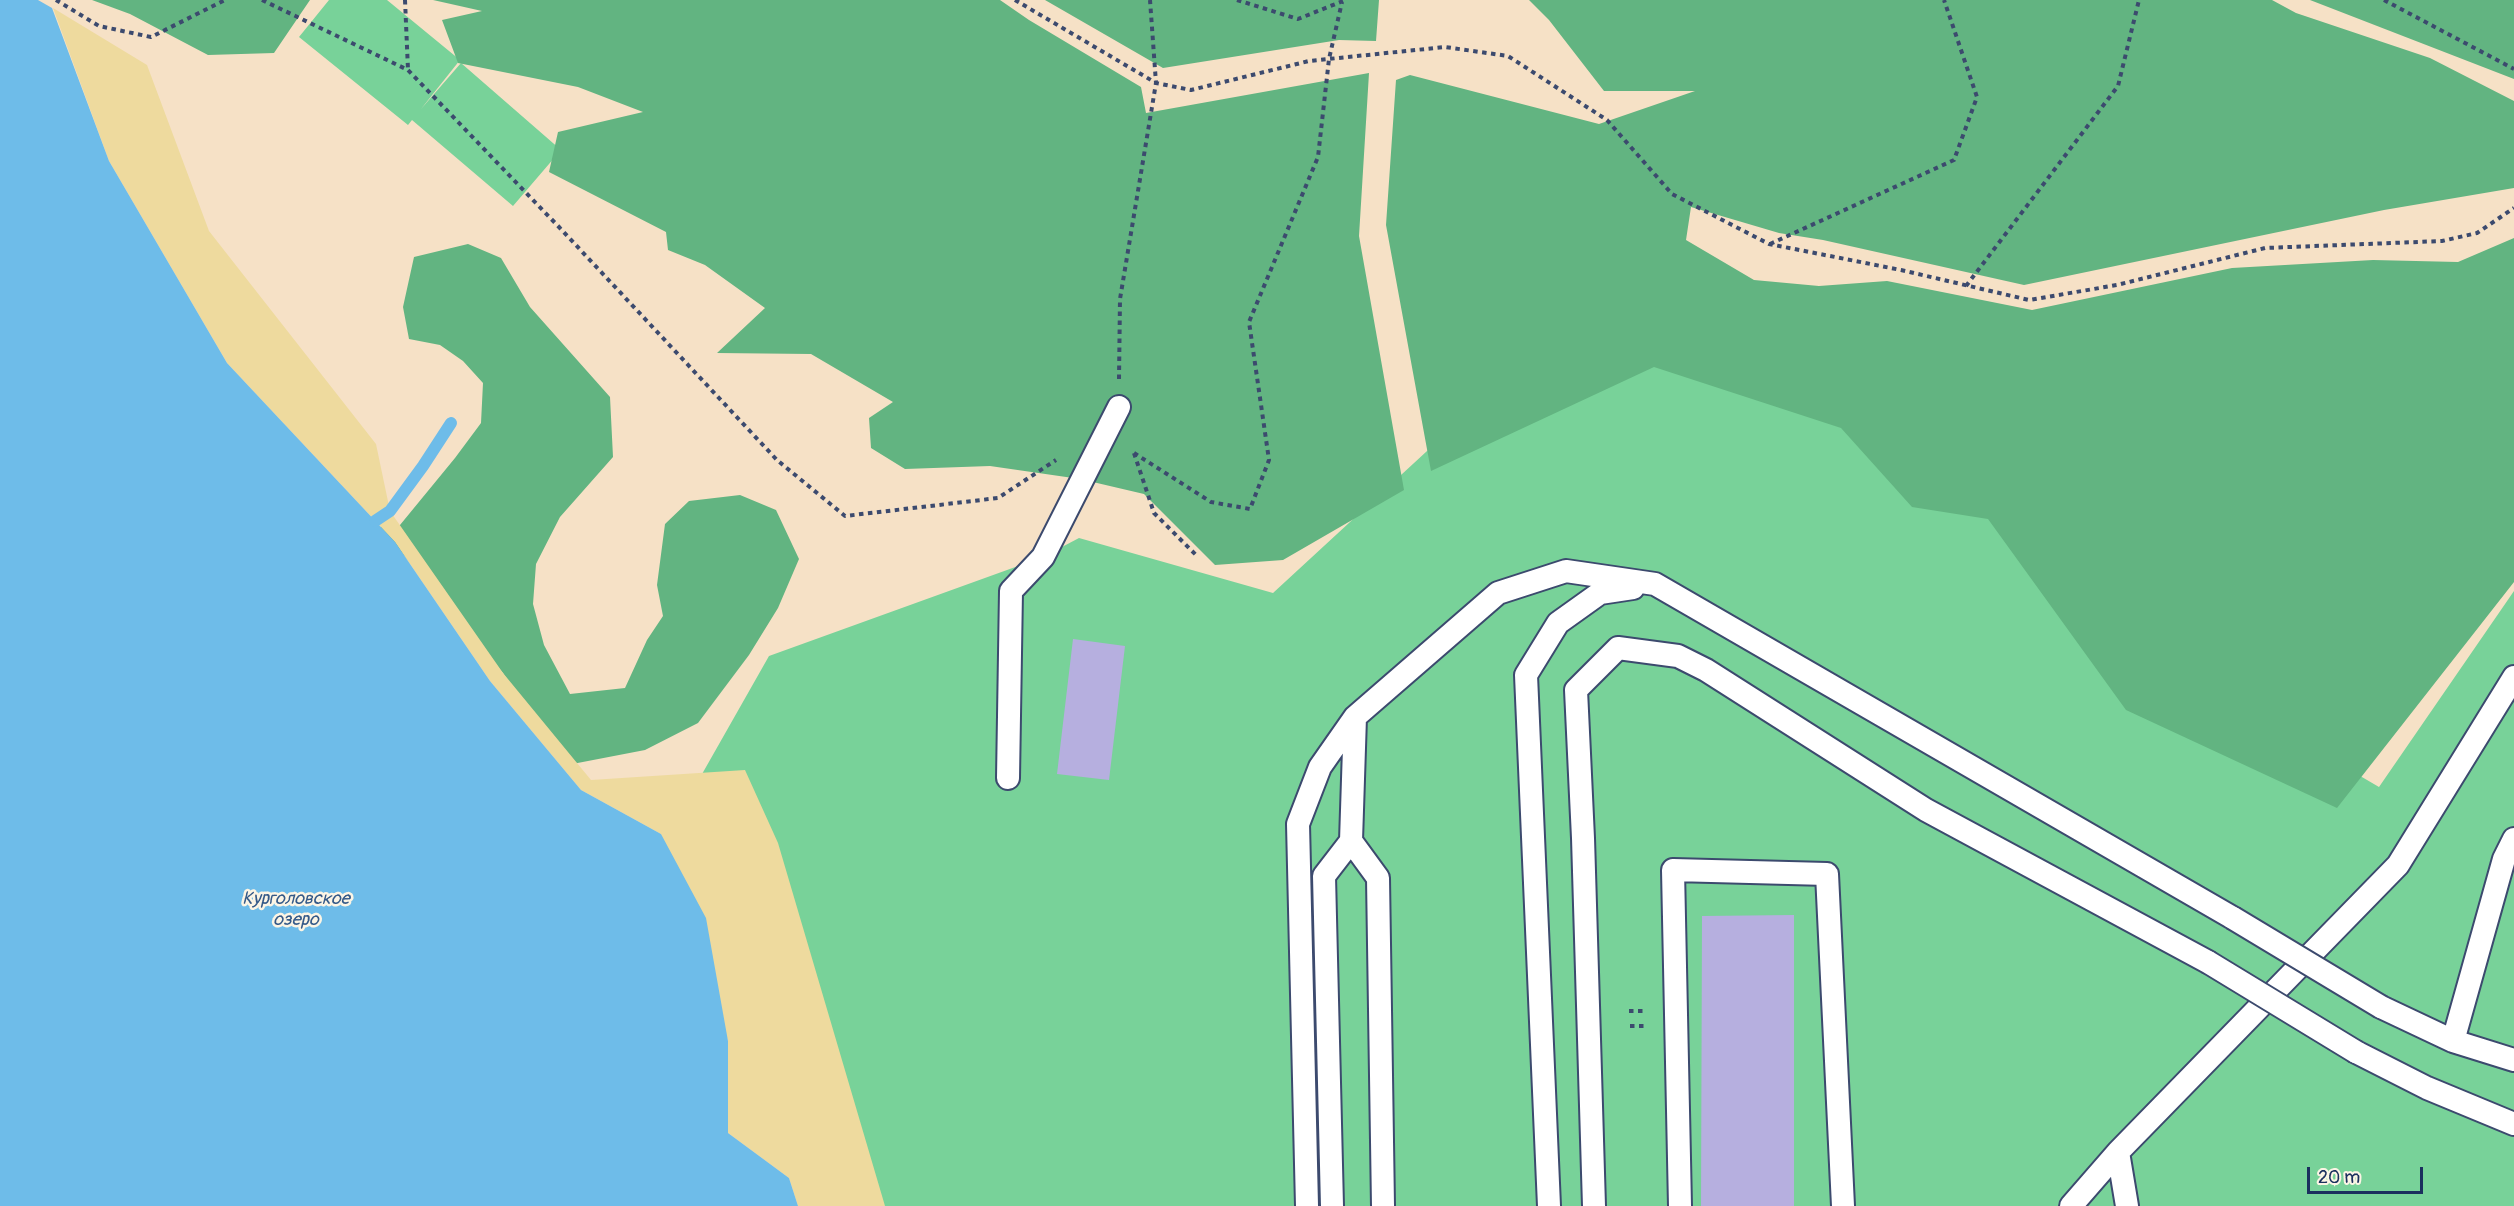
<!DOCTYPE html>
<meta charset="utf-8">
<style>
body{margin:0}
#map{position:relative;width:2514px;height:1206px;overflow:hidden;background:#f6e1c6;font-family:Pangolin,sans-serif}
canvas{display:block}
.scale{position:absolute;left:2307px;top:1167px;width:116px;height:27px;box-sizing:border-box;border:3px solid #1b2f5e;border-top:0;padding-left:8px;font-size:18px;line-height:21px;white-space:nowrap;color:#1b2f5e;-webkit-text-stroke:4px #fcf5e5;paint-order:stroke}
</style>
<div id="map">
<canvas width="2514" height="1206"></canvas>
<div class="scale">20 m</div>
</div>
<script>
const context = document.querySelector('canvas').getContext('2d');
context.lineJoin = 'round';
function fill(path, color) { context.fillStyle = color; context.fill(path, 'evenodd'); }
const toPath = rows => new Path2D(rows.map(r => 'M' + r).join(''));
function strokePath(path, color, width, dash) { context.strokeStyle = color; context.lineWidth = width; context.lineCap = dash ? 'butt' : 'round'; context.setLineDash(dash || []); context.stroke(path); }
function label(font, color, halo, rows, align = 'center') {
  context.font = font + ' Pangolin,sans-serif'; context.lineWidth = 5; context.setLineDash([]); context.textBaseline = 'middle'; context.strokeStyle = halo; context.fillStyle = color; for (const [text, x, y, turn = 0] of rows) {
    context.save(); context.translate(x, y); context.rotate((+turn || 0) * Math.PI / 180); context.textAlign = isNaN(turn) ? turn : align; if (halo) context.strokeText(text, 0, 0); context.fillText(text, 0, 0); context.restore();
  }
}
fill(toPath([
 [329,0,387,0,460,60,421,109,461,63,561,150,513,206,412,120,408,125,299,37],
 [1773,352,1934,449,2114,632,2379,787,2514,591,2514,1206,801,1206,668,834,769,656,1043,557,1079,538,1273,593,1529,357]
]), '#78d299');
fill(toPath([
 [92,0,310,0,274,53,208,55,130,14],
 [433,0,1000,0,1029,20,1141,87,1146,113,1369,73,1359,236,1404,490,1283,560,1215,565,1144,494,1080,479,990,466,905,469,871,448,869,418,893,402,811,354,717,353,765,308,705,265,668,250,666,232,549,172,558,132,643,112,578,87,458,63,442,20,482,11],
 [1045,0,1379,0,1376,41,1339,40,1163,68],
 [1529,0,2272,0,2296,13,2430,58,2514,101,2514,188,2384,210,2024,285,1823,240,1779,233,1691,207,1686,240,1754,280,1819,286,1887,281,2032,310,2232,268,2373,260,2458,262,2514,238,2514,582,2337,808,2126,710,1988,519,1912,507,1841,428,1654,367,1431,471,1386,225,1396,80,1410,75,1599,124,1695,91,1604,91,1549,20],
 [2310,0,2514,0,2514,79],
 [468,244,501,258,530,307,610,397,613,457,560,517,536,564,533,604,544,645,570,694,625,688,647,640,663,616,657,585,665,524,689,501,740,495,776,510,799,559,778,608,749,655,698,723,645,750,562,766,503,673,380,527,400,525,455,458,481,423,483,383,463,361,440,345,409,339,403,307,414,257]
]), '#62b481');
fill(toPath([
 [53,8,147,65,209,231,376,444,390,511,503,673,591,780,745,770,778,843,885,1206,798,1206,789,1178,728,1133,728,1041,661,834,581,790,490,681,395,542,227,363,109,161]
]), '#eeda9e');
fill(toPath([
 [0,0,38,0,52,8,109,161,227,363,395,542,490,681,581,790,661,834,706,918,728,1041,728,1133,789,1178,798,1206,0,1206]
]), '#6ebce9');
strokePath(toPath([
 [375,521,390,511,423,466,451,423]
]), '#6ebce9', 12);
fill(toPath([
 [1073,639,1125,646,1109,780,1057,774],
 [1794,915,1794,1206,1701,1206,1702,916]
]), '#b6afdf');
const service = toPath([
 [1008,778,1011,591,1043,557,1119,407],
 [1351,841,1355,717],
 [2381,1007,2453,1041,2514,1060],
 [2453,1041,2504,859,2514,839],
 [2356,1052,2427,1088,2514,1124],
 [2118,1152,2127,1206],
 [1307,1206,1298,824,1320,767,1355,717,1498,593,1566,571,1655,584,2233,918],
 [1332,1206,1324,876,1351,841,1378,878,1383,1206],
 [1549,1206,1526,675,1558,623,1600,593,1633,588],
 [1594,1206,1583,838,1576,690,1618,648,1678,656,1706,670,1926,810,2208,962],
 [1680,1206,1673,870,1827,874,1843,1206],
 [2071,1206,2118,1152,2398,865,2514,677]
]);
strokePath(service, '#3c4a6e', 26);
strokePath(toPath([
 [56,0,99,26,151,37,225,0],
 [262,0,408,70,559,227,777,460,845,516,998,498,1056,460],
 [405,0,408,70],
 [1015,0,1156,83,1191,90,1309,61,1445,47,1508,56,1607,120,1672,194,1769,244,1901,270,2029,300,2117,285,2265,248,2442,241,2477,233,2514,208],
 [1237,0,1298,19,1343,1],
 [2384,0,2514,69],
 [1770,244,1954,160,1977,97,1944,0],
 [1966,286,2118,86,2139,0],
 [1119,379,1120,299,1156,83,1150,0],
 [1134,453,1211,502,1250,509,1269,460,1249,322,1318,157,1329,59,1342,2],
 [1134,453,1154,513,1198,557],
 [1629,1011,1646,1011],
 [1630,1026,1647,1026]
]), '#3c4a6e', 4, [4.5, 4.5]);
strokePath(service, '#fff', 22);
const serviceBridge = toPath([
 [2233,918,2381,1007],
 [2208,962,2356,1052]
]);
strokePath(serviceBridge, '#3c4a6e', 26, []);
strokePath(serviceBridge, '#fff', 22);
label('italic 18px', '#345988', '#fcf5e5', [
 ["Курголовское",296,899],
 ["озеро",296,920]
]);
</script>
